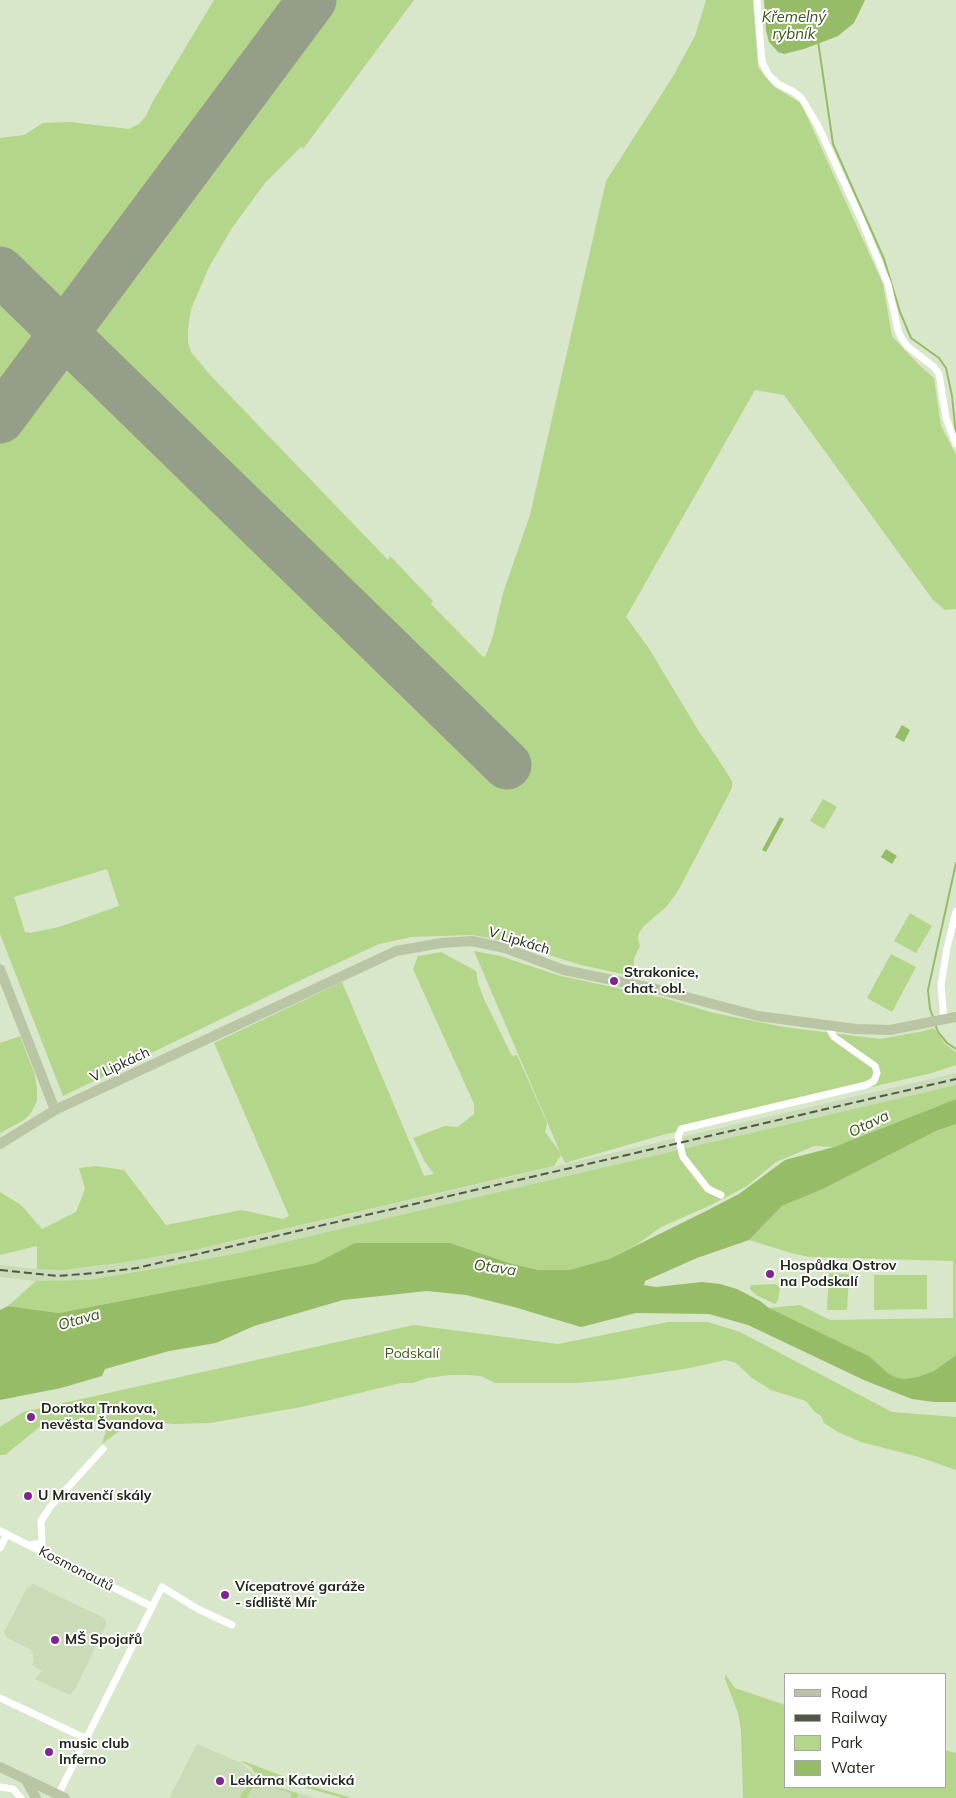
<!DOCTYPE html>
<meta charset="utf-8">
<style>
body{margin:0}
#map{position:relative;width:956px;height:1798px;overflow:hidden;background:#d8e6c9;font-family:Mulish,sans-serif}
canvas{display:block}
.legend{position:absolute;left:784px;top:1673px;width:162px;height:115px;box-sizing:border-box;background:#fff;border:1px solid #a6a8a4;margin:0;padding:6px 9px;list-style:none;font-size:15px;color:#21261b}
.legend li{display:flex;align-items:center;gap:10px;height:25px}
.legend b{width:25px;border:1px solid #a6a8a4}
</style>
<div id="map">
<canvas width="956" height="1798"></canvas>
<ul class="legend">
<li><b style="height:6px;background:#b9c5a5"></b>Road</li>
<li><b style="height:6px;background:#505747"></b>Railway</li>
<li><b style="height:14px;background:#b3d68a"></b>Park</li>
<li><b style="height:14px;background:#97bc67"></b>Water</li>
</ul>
</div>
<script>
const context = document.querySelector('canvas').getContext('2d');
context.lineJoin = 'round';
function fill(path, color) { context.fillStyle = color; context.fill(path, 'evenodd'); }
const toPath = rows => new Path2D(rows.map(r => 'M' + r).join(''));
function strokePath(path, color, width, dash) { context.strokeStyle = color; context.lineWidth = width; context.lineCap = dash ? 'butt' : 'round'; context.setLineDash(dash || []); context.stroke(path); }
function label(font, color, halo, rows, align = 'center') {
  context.font = font + ' Mulish,sans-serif'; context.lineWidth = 4; context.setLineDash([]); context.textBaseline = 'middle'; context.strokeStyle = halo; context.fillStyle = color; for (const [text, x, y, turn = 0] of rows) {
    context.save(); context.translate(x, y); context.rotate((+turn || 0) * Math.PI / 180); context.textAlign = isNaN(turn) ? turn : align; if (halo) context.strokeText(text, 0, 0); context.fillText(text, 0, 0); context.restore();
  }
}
fill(toPath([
 [956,1073,956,1085,238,1253,88,1280,36,1281,0,1277,0,1265,37,1269,86,1268,120,1263,235,1241],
 [33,1584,104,1618,106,1622,106,1625,76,1687,70,1695,35,1679,42,1671,32,1665,34,1661,32,1650,7,1638,4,1632,27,1588],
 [197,1744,241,1763,264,1783,316,1798,169,1798]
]), '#cadbb7');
fill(toPath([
 [214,0,414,0,303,149,301,147,265,183,232,228,209,267,191,309,188,330,188,342,191,352,211,376,388,560,390,556,433,601,431,604,483,657,486,655,493,636,503,593,530,515,606,181,672,78,695,36,706,0,753,0,758,67,773,86,801,103,883,284,892,336,918,364,934,378,941,426,956,455,956,609,945,610,933,600,784,395,755,390,626,617,648,647,698,730,718,759,732,781,732,788,678,891,667,906,644,926,639,933,638,939,640,946,634,958,634,972,632,976,581,965,508,942,473,935,412,937,379,944,303,979,63,1096,0,934,0,138,24,135,43,123,70,122,129,129,139,124,146,116,152,103],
 [107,869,119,906,59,927,30,933,25,932,14,897],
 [823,799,837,807,824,829,810,821],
 [910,913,932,926,916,953,894,941],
 [474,951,500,956,561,976,664,998,714,1013,784,1027,880,1039,924,1031,934,1028,945,1044,956,1052,956,1065,932,1073,662,1135,565,1163,561,1155,554,1166,198,1249,120,1263,63,1270,37,1269,37,1246,0,1255,0,1192,21,1205,42,1229,76,1212,85,1189,79,1168,96,1166,124,1170,166,1225,241,1210,283,1219,289,1216,214,1043,342,982,424,1176,434,1174,425,1162,413,1138,445,1126,458,1127,474,1114,474,1104,413,969,418,956,441,952,476,971,478,983,484,999,512,1056,517,1055,547,1123,545,1132,560,1152],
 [891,954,916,967,892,1012,867,998],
 [20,1036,34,1072,37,1088,37,1101,31,1113,24,1120,0,1133,0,1043],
 [956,1085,956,1099,834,1147,814,1146,776,1162,747,1186,711,1205,661,1227,636,1245,609,1259,569,1270,538,1270,509,1263,449,1243,355,1243,316,1263,59,1313,8,1306,36,1281,88,1280,158,1268,238,1253],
 [956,1124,956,1355,934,1371,917,1377,904,1379,895,1377,888,1373,869,1356,769,1308,800,1305,830,1320,953,1318,953,1261,809,1257,791,1253,749,1240,782,1206,823,1189,936,1131],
 [829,1273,849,1274,847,1310,827,1310],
 [874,1275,927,1275,927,1309,874,1310],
 [776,1284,780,1288,778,1300,775,1304,756,1295,750,1289,750,1286,753,1285],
 [668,1322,708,1322,740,1332,892,1412,956,1417,956,1470,919,1457,861,1442,838,1432,824,1423,821,1416,814,1411,806,1401,771,1390,752,1378,736,1363,725,1360,690,1368,613,1380,577,1383,495,1383,481,1376,468,1375,450,1375,427,1378,413,1383,401,1383,301,1407,210,1423,173,1424,134,1420,102,1444,109,1420,42,1425,5,1455,0,1455,0,1427,23,1412,414,1325,558,1344],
 [725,1674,735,1688,785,1705,785,1787,945,1787,945,1750,956,1753,956,1798,743,1798,741,1730,738,1713,725,1679],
 [243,1761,304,1784,352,1798,342,1798,255,1773,251,1767,242,1762],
 [260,1783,297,1793,298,1796,296,1798,291,1798,292,1793,262,1784,260,1788,253,1788,251,1790,247,1798,240,1798,242,1793,249,1786]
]), '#b3d68a');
fill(toPath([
 [764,0,865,0,854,23,838,36,804,49,784,54,778,52,769,42,766,30],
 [902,725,910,730,904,742,895,737],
 [780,817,784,819,766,852,762,850],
 [886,849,897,856,892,864,881,857],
 [956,1099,956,1124,936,1131,823,1189,782,1206,749,1240,697,1258,645,1281,644,1285,656,1287,702,1282,720,1284,737,1289,760,1301,769,1308,869,1356,888,1373,895,1377,904,1379,917,1377,934,1371,956,1355,956,1402,934,1402,912,1399,866,1381,748,1325,709,1314,636,1313,581,1327,514,1307,466,1295,427,1291,343,1300,254,1326,216,1343,169,1351,105,1369,102,1376,61,1388,0,1400,0,1310,8,1306,59,1313,316,1263,355,1243,450,1243,509,1263,538,1270,569,1270,609,1259,706,1211,739,1194,785,1160,834,1147]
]), '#97bc67');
strokePath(toPath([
 [818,41,833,144,884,259,900,312,911,338,939,358,946,368,952,396,956,435],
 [933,1017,930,1009,928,990,956,863],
 [935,1024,938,1032,947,1043,956,1049]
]), '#97bc67', 2);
strokePath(toPath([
 [0,271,507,765],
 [0,419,312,0]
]), '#949e88', 49);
strokePath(toPath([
 [757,0,762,62,768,74,778,84,794,92,802,99,818,126,861,219,888,284,898,330,902,339,907,346,934,367,939,374,946,418,956,444],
 [944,1020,941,985,947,948,956,911],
 [721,1195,708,1189,683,1157,678,1137,681,1129,866,1085,874,1081,877,1073,875,1066,834,1037,828,1026],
 [0,1531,151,1606],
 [29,1545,42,1543,41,1521,50,1507,103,1449],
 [0,1548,7,1534],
 [0,1698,87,1739],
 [0,1787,13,1789,21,1798],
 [58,1795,162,1587,198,1609,232,1625]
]), '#fff', 7);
strokePath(toPath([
 [0,969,55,1110],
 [0,1144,55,1110,396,951,441,943,472,941,505,948,564,970,656,989,758,1016,856,1029,890,1030,956,1017],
 [0,1767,65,1798],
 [26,1780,36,1798]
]), '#b9c5a5', 10);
strokePath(toPath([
 [0,1270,57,1276,96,1273,137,1268,956,1079]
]), '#505747', 2, [8, 4]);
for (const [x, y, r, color] of [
 [614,981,5,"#802592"],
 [770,1274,5,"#802592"],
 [31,1417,5,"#802592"],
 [28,1496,5,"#802592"],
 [225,1595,5,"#802592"],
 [55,1640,5,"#802592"],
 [49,1752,5,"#802592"],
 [220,1781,5,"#802592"]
]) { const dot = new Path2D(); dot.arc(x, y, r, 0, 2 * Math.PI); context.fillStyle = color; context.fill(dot); strokePath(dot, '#fff', 2); }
label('14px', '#21261b', '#fff', [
 ["V Lipkách",519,941,17],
 ["V Lipkách",120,1065,-25],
 ["Kosmonautů",76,1569,27]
]);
label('bold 14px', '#21261b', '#fff', [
 ["Strakonice,",624,973],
 ["chat. obl.",624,989],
 ["Hospůdka Ostrov",780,1266],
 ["na Podskalí",780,1282],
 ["Dorotka Trnkova,",41,1409],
 ["nevěsta Švandova",41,1425],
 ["U Mravenčí skály",38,1496],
 ["Vícepatrové garáže",235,1587],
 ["- sídliště Mír",235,1603],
 ["MŠ Spojařů",65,1640],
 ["music club",59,1744],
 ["Inferno",59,1760],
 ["Lekárna Katovická",230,1781]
], 'left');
label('14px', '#3e561a', '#fff', [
 ["Podskalí",412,1354]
]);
label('italic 15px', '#3b5317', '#fff', [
 ["Křemelný",794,17],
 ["rybník",794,34],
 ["Otava",869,1124,-26],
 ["Otava",495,1268,8],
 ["Otava",79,1320,-16]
]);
</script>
